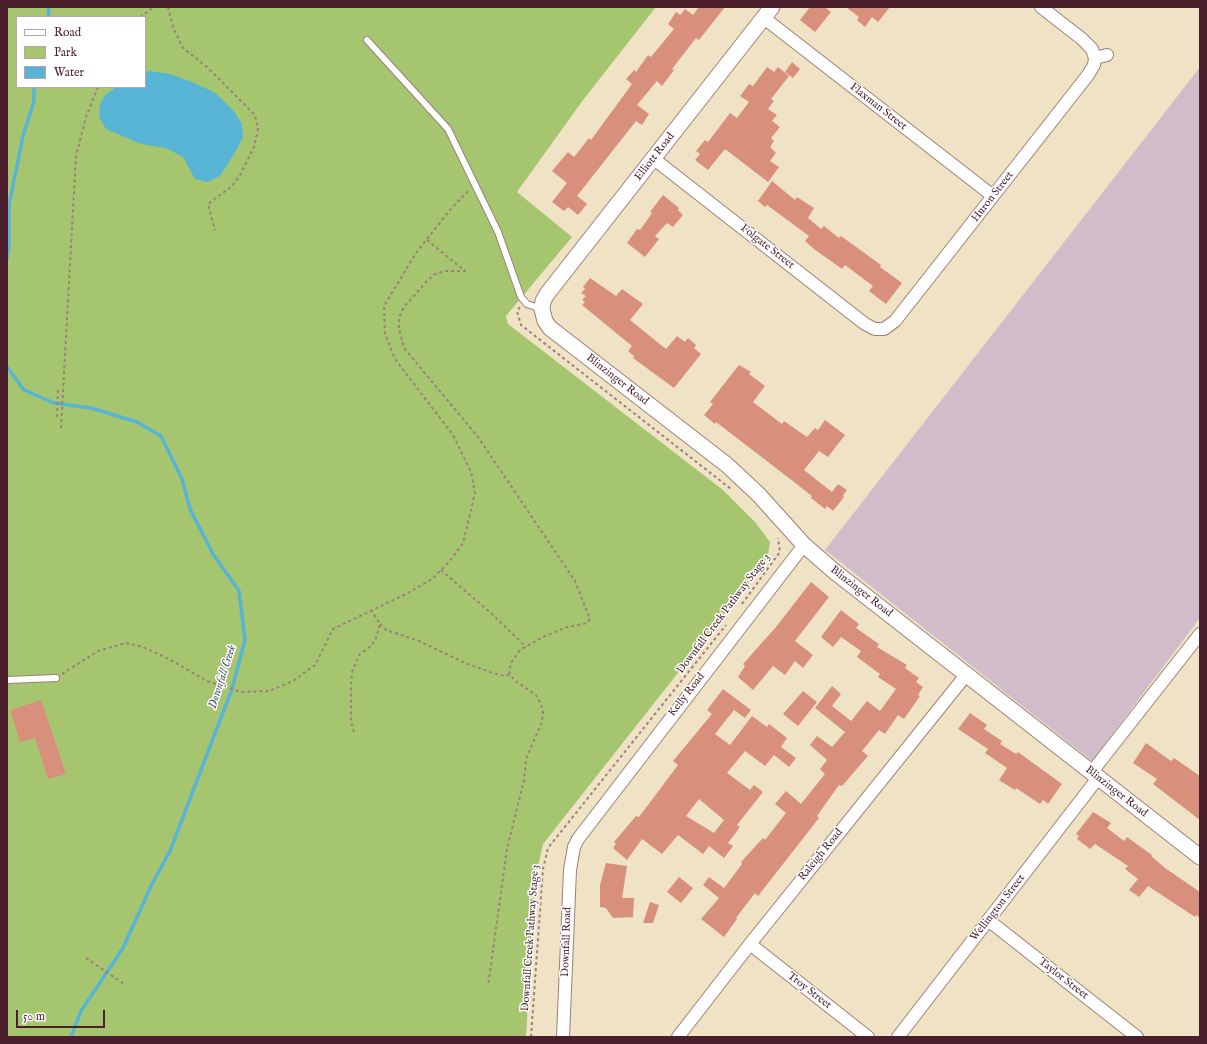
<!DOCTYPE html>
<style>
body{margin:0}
#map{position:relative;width:1207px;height:1044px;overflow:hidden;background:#f0e2c5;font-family:"IM FELL English",serif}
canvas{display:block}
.frame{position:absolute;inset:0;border:8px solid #4a1f2b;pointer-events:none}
.legend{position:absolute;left:16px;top:16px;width:130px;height:72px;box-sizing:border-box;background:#fff;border:1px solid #b7a5aa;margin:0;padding:5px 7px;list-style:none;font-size:12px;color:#4a1f2b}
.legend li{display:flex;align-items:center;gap:8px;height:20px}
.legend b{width:20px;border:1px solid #b7a5aa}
.scale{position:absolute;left:16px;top:1010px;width:89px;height:18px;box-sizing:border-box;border:2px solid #4a1f2b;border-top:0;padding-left:5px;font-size:12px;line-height:14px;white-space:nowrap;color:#4a1f2b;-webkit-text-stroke:3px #fff;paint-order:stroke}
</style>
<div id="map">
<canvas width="1207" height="1044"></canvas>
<div class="frame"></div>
<ul class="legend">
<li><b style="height:5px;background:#fff"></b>Road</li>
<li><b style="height:11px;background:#a5c66f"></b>Park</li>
<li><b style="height:11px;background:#57b4d5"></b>Water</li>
</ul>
<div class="scale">50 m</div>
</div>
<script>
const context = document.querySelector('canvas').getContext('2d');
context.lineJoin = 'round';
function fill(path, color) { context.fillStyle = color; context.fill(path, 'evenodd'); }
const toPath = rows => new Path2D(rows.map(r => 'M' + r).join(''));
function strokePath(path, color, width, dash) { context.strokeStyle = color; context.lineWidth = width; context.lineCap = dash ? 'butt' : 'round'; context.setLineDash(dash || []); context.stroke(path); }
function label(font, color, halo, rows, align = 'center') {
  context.font = font + ' "IM FELL English",serif'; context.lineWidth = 3; context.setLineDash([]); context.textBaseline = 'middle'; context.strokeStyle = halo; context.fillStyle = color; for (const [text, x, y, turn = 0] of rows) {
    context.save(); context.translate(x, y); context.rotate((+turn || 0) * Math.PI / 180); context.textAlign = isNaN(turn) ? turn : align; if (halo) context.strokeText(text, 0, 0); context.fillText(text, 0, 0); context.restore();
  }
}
fill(toPath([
 [1200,67,1200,618,1092,761,825,550]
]), '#d1bdca');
fill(toPath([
 [7,7,656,7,583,100,517,192,572,237,506,316,508,324,723,490,755,522,770,542,767,560,543,844,535,880,526,1037,7,1037],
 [17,17,145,17,145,87,17,87]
]), '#a5c66f');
fill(toPath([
 [149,71,170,74,192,82,214,92,233,110,242,124,243,137,237,149,220,176,207,182,195,179,183,157,166,148,141,144,106,129,99,117,100,105,104,96,116,87,145,87,145,73]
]), '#57b4d5');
strokePath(toPath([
 [48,17,49,7],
 [7,259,9,248,9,205,23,136,34,101,34,87],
 [7,367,24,390,54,403,91,408,137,422,161,436,182,479,190,509,213,554,239,591,245,640,232,689,170,851,152,884,123,948,81,1011,71,1037]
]), '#57b4d5', 3.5);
fill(toPath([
 [699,7,725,7,699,40,696,38,672,69,674,70,662,86,657,81,637,105,649,114,642,125,636,121,577,196,587,204,578,215,568,207,564,211,552,202,567,183,552,171,568,152,574,157,589,138,591,140,632,84,626,79,634,70,636,72,648,55,651,57,674,29,668,24,676,12,680,15,685,9,693,15],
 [810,7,825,7,831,12,815,32,800,20],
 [846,7,890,7,878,22,872,17,865,27,857,20,859,17],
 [792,62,800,69,793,78,785,72],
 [767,67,774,72,778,67,789,76,771,99,774,101,768,109,777,115,772,121,780,127,771,138,774,141,770,147,776,153,770,161,779,167,768,182,725,149,708,170,695,160,700,154,696,151,705,140,708,142,730,113,737,118,749,102,740,96,749,84,753,86],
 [772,181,795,200,797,197,814,208,808,218,821,229,824,226,839,238,841,236,881,265,880,267,902,283,886,304,869,291,873,286,845,265,842,269,814,249,805,241,809,236,767,205,765,207,758,201],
 [663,195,679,208,678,210,683,215,673,227,667,223,655,236,659,239,645,257,627,243,637,229,640,230,652,213,650,212],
 [590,278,616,296,622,289,643,304,630,320,666,349,677,336,685,342,688,338,696,345,694,348,701,354,674,388,633,358,634,356,628,351,632,346,582,305,585,302,582,300,586,296,581,293,585,289,583,287],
 [739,365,751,372,749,374,765,386,753,402,782,424,784,421,807,437,815,428,818,430,825,420,845,435,828,457,819,451,804,470,832,492,838,484,847,490,843,495,844,497,833,511,827,506,825,509,811,498,812,496,785,475,716,422,715,424,704,415,713,404,710,402],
 [811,582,829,597,795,641,813,655,803,668,795,661,785,675,773,666,753,690,738,677,745,666,743,664,776,627],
 [841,610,859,624,856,628,879,644,877,647,907,665,905,668,919,678,916,682,923,687,918,695,920,696,904,719,898,715,885,734,879,730,862,751,868,756,842,786,839,785,817,816,819,818,758,896,755,893,736,918,737,919,724,937,701,919,719,898,703,885,709,877,724,888,742,864,741,862,763,838,765,840,786,813,775,804,786,791,801,804,825,774,820,769,827,760,810,745,817,736,832,747,845,732,815,708,832,686,841,694,832,706,851,721,867,701,880,711,896,689,878,677,880,674,857,657,861,651,841,637,833,647,821,637],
 [723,689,751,710,745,718,734,710,715,734,730,745,752,716,767,727,769,724,787,738,781,747,796,758,789,767,774,755,765,766,745,751,727,773,750,790,754,785,763,792,737,825,740,827,728,843,733,846,724,858,709,846,703,854,678,835,662,854,642,839,627,860,613,848,616,844,614,842,636,816,639,817,678,765,673,761,712,714,707,710],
 [699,799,724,820,714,833,686,816],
 [803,691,817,702,798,726,783,714],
 [41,700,66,774,48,779,35,738,20,742,10,710],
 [970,713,987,725,984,729,1002,741,1000,744,1016,754,1018,752,1062,784,1048,804,1043,800,1040,804,1016,788,1015,790,999,780,1007,768,985,753,988,749,958,729],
 [1146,743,1171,761,1174,758,1200,776,1200,820,1153,784,1157,779,1133,763],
 [1093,812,1111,823,1107,828,1124,841,1127,837,1152,855,1151,856,1165,868,1200,892,1200,918,1196,915,1195,917,1148,886,1139,897,1129,890,1138,879,1125,869,1128,866,1095,844,1090,849,1077,839,1079,836,1076,834],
 [606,863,627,866,622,898,634,898,633,917,613,918,606,908,600,907,600,885],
 [679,877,693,888,681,903,667,892],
 [650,902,659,905,653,923,643,923]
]), '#d8907d');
const service = toPath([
 [367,40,448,129,498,232,521,297,527,304,542,309],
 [7,680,56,678]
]);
const minor = toPath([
 [1041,7,1082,39,1092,49,1095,58,1107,55],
 [764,18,993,196],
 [654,159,865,324,875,329,884,329,895,321,1088,75,1094,65,1095,58],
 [1091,773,1200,634],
 [988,920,1137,1037],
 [750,944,868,1037],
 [563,1037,570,870,574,847,578,839,804,545],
 [678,1037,750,944,966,675],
 [898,1037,1098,778]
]);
const tertiary = toPath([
 [772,7,547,294,543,301,542,309,545,321,550,328,727,465,759,495,804,545,835,572,1200,857]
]);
strokePath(service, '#9d8078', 8);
strokePath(minor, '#9d8078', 14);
strokePath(tertiary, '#9d8078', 17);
strokePath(toPath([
 [168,7,173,27,183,48,207,67,255,115,258,129,254,147,240,175,232,186,208,204,215,230],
 [140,17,154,7],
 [427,240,465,271,446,271,435,274,428,280,404,307,399,317,399,329,404,348,478,437,575,581,590,619,587,623,564,628,543,637,520,650,511,663,509,672,514,680,536,695,541,704,543,713,542,722,526,759,524,780,507,849,488,986],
 [520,307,517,311,521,325,731,489],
 [57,417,58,389],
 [61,428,76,156,86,117,98,87],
 [441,570,492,614,526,647],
 [742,604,780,552,778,538],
 [380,624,386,630,419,641,465,663,493,673,505,676,511,674],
 [62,674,98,651,126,643,143,647,169,659,207,681,241,692,269,691,293,681,315,665,333,629,406,594,432,579,449,562,463,543,475,493,471,472,453,435,395,359,385,334,384,306,416,253,450,210,469,190],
 [354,732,351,722,351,686,352,672,359,655,372,645,376,638,380,624,371,610],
 [86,958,124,984],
 [531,1037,543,869,548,848,726,625]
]), '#9d8078', 2, [3, 3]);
strokePath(service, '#fff', 6);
strokePath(minor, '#fff', 12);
strokePath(tertiary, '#fff', 15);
label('11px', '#4a1f2b', '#fff', [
 ["Flaxman Street",878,107,38],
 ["Elliott Road",655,157,-52],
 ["Huron Street",993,197,-52],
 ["Folgate Street",767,247,38],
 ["Blinzinger Road",617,380,38],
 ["Blinzinger Road",861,592,38],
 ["Downfall Creek Pathway Stage 3",724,614,-53],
 ["Kelly Road",687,695,-52],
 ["Blinzinger Road",1116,792,38],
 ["Raleigh Road",821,855,-51],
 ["Wellington Street",998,908,-52],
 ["Downfall Creek Pathway Stage 3",531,938,-86],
 ["Downfall Road",567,942,-88],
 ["Taylor Street",1063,979,38],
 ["Troy Street",809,991,38]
]);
label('italic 12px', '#4f5b6f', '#fff', [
 ["Downfall Creek",223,677,-72]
]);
</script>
